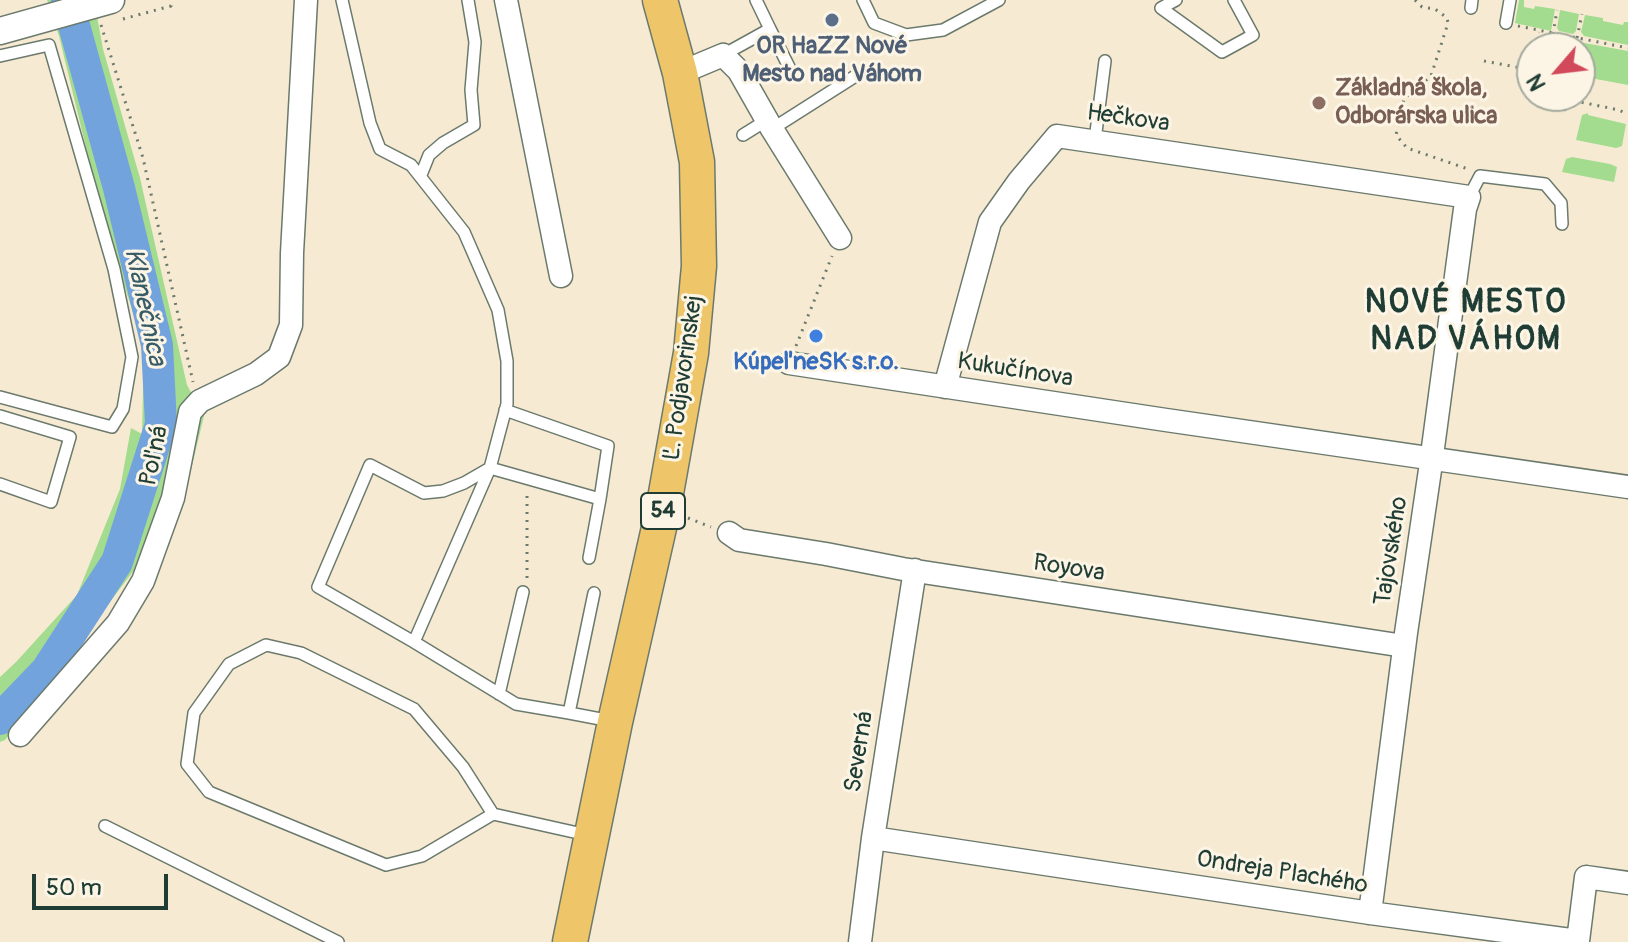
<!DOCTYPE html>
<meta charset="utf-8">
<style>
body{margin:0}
#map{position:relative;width:1628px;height:942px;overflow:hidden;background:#f7ead3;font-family:Pangolin,sans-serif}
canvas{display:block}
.north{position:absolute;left:1516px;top:32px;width:80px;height:80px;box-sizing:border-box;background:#fcf5e5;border:2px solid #a4ab9e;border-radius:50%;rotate:242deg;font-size:22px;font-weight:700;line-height:32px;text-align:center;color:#1f3d34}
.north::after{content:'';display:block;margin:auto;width:28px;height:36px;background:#d1495b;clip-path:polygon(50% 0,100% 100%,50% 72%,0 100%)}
.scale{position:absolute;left:32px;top:874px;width:136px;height:36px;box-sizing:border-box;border:4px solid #1f3d34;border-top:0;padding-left:10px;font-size:24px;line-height:28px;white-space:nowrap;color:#1f3d34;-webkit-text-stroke:6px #fcf5e5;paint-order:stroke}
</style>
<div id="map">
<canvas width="1628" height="942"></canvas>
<div class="north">N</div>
<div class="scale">50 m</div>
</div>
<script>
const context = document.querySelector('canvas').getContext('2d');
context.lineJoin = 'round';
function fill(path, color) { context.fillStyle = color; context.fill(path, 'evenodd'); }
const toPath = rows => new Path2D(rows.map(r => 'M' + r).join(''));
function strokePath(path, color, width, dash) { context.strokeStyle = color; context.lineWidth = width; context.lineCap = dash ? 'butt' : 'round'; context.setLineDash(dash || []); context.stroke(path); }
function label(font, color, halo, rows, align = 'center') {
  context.font = font + ' Pangolin,sans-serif'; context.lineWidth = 6; context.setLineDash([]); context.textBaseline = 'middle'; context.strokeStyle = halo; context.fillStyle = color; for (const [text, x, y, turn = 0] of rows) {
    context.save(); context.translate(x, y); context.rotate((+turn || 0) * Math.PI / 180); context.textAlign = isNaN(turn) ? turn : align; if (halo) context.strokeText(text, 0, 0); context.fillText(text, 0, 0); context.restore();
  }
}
fill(toPath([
 [47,0,94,0,103,49,140,178,187,385,204,416,182,507,5,740,0,742,0,677,16,662,77,595,120,489,131,428,142,434,144,347,104,222,59,36],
 [1519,0,1524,0,1524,7,1534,9,1535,6,1555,9,1551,31,1515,23],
 [1560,10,1579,14,1576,31,1573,34,1559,31,1557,28],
 [1585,15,1603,18,1603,21,1623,25,1624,22,1628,22,1628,45,1584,36,1581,32],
 [1579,42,1628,51,1628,85,1580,76,1580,48,1578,48],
 [1588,113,1588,115,1626,124,1622,146,1616,148,1576,140,1582,115],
 [1572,157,1610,164,1617,167,1614,182,1562,172,1566,159]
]), '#a3dc8f');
strokePath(toPath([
 [0,719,47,670,117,562,161,424,157,345,119,188,67,0]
]), '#72a3dd', 32);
const service = toPath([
 [342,0,370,123,380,149,411,165,464,232,498,310,507,361,507,404,490,468,464,483,443,491,424,493,370,465,318,587,414,642],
 [863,0,874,23,906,35,943,30,999,0],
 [1176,0,1161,8,1222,52,1253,35,1234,0],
 [1471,8,1472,0],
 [1506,23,1510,0],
 [770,29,790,69],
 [723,55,770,29,756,0],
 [0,56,49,45,114,269,132,357,123,409,112,427,0,397],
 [772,129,857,75],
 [743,135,767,120],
 [1095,140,1105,61],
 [421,175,429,155,443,143,474,125,471,90,475,42,468,0],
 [1469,197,1480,176,1545,184,1561,203,1562,224],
 [505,410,608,446,600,499],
 [0,416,70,437,51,502,0,484],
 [594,593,569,713,611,721],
 [499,694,523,592],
 [569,713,516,704,414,642,490,468,600,499,589,558],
 [493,814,422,856,386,865,209,792,187,764,194,713,229,664,266,645,301,653,414,709,463,767,493,814,587,835],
 [105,826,338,942]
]);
const minor = toPath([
 [506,0,561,276],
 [680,73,723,55,739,71,772,129,840,238],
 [789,363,1166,420,1628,487],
 [945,387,990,222,1019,181,1057,136,1469,197,1465,209,1430,470,1406,633,1370,913],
 [729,533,739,540,826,554,903,569,1404,646],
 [20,735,118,623,143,581,173,498,190,412,200,401,256,374,279,357,291,325,292,253,306,0],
 [873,838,1370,913,1578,941,1586,877,1628,883],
 [860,942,873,838,915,570]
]);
const tertiary = toPath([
 [0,31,111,0]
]);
const primary = toPath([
 [570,942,615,722,663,510,691,353,699,266,697,162,680,73,660,0]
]);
strokePath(service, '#6b7a6c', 14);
strokePath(minor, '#6b7a6c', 25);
strokePath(tertiary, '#6b7a6c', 29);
strokePath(primary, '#6b7a6c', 37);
strokePath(toPath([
 [1415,0,1422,7,1435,9,1442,14,1447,18,1448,23,1431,76,1404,99,1396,135,1407,148,1468,169],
 [123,19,171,6,169,0],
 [101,25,143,158,193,382],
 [1518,26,1628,48],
 [1553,34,1557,10],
 [1577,38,1582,14],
 [1536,48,1539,32],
 [1484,61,1532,70],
 [1566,99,1619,110,1625,113],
 [1564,111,1567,96],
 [796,346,832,256],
 [688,518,711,527],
 [527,578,527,494]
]), '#6b7a6c', 3, [2, 6]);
strokePath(service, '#fff', 11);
strokePath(minor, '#fff', 22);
strokePath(tertiary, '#fff', 26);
strokePath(primary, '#eec569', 34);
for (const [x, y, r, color] of [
 [832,20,8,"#5c6f8a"],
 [1319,103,8,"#8d6e63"],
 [816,336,8,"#3f7fe0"]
]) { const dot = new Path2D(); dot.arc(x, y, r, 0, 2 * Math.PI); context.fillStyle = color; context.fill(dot); strokePath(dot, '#fcf5e5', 3); }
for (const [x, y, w] of [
 [663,511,44]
]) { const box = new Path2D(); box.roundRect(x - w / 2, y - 18, w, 36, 6); context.fillStyle = '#fcf5e5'; context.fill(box); strokePath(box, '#1f3d34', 2); }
label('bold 22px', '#1f3d34', null, [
 ["54",663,511]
]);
label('bold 24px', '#4e5e75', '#fcf5e5', [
 ["OR HaZZ Nové",832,47],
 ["Mesto nad Váhom",832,75]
]);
label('bold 24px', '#785e54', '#fcf5e5', [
 ["Základná škola,",1335,89],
 ["Odborárska ulica",1335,117]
], 'left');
label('24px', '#1f3d34', '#fcf5e5', [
 ["Hečkova",1128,119,8],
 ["Kukučínova",1015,371,9],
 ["Ľ. Podjavorinskej",684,378,-82],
 ["Poľná",155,456,-78],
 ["Tajovského",1392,551,-81],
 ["Royova",1069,569,9],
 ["Severná",860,752,-81],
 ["Ondreja Plachého",1282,873,9]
]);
label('bold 24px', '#366cbe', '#fcf5e5', [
 ["KúpeľneSK s.r.o.",816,363]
]);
label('italic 26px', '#385c67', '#fcf5e5', [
 ["Klanečnica",144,307,78]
]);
context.letterSpacing = '2px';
label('bold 32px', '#1f3d34', '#fcf5e5', [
 ["NOVÉ MESTO",1466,304],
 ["NAD VÁHOM",1466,341]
]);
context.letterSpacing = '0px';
</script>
